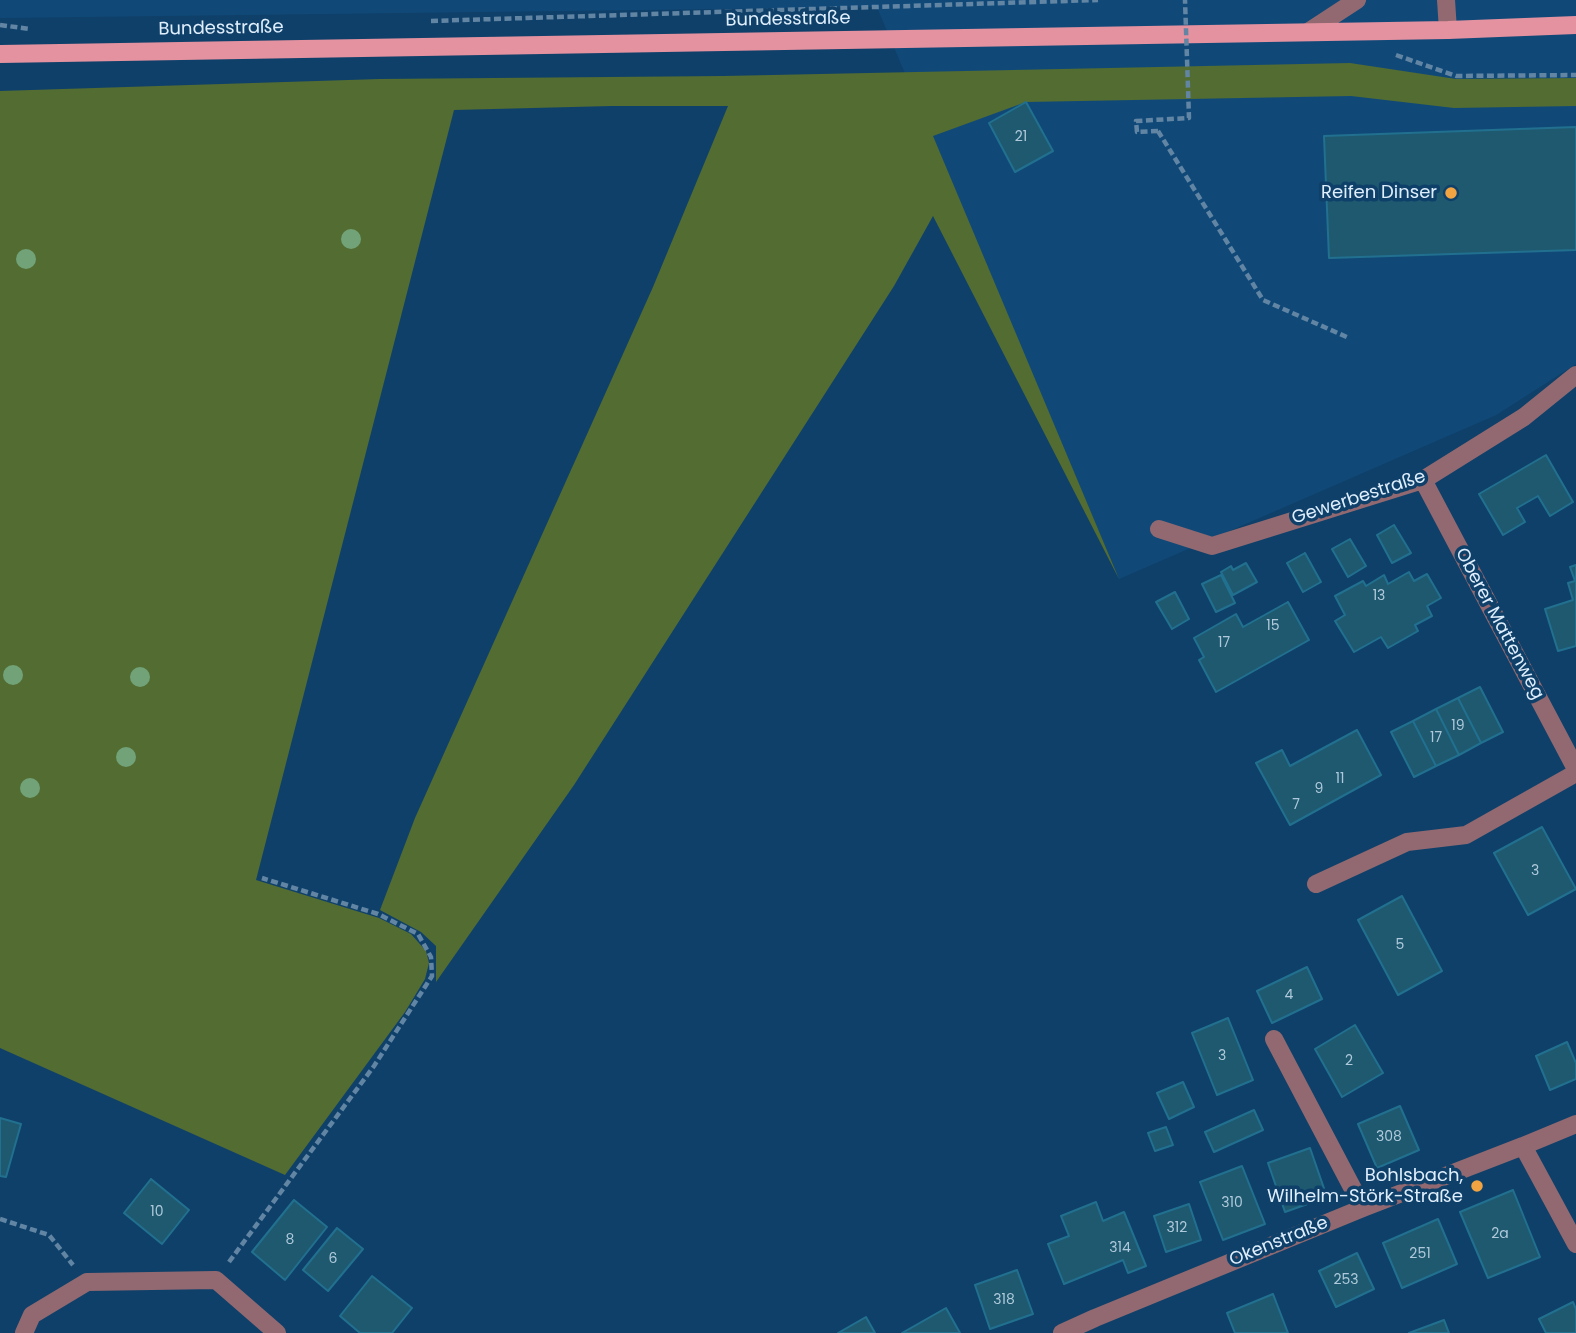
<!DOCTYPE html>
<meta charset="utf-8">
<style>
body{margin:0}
canvas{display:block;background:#0f4069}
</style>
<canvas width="1576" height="1333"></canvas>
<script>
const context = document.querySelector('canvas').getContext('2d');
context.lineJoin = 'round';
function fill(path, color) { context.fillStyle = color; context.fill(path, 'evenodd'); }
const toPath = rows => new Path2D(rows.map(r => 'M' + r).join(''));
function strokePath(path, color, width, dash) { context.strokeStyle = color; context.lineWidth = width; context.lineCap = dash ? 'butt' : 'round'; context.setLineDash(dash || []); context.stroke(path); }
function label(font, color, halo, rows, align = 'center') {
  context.font = font + ' Poppins,sans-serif'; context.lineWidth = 7; context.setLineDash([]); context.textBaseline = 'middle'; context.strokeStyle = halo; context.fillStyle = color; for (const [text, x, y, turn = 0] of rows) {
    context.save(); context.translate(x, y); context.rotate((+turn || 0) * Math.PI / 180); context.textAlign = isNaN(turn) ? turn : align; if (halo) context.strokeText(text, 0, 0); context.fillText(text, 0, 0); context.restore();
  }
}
fill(toPath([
 [0,0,1576,0,1576,364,1496,415,1119,579,877,7,0,18]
]), '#104978');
fill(toPath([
 [1350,63,1456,79,1576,78,1576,106,1454,108,1351,96,1026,102,933,136,1119,579,933,216,894,286,574,785,436,982,436,946,421,932,380,910,415,818,653,287,728,106,611,106,454,110,256,880,379,918,411,934,426,951,429,963,425,979,405,1012,285,1175,0,1048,0,91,380,79,724,76]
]), '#536c32');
const building = toPath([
 [1026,102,1053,151,1015,172,989,123,1026,102],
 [1576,127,1576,250,1329,258,1324,136,1576,127],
 [1546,455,1573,502,1550,516,1538,496,1517,508,1525,522,1503,535,1479,494,1546,455],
 [1394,525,1411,553,1392,563,1377,535,1394,525],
 [1350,539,1366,566,1348,577,1332,549,1350,539],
 [1305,553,1321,582,1303,592,1287,563,1305,553],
 [1246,563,1257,582,1233,595,1221,572,1231,566,1233,570,1246,563],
 [1576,565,1576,646,1558,651,1545,609,1573,600,1568,583,1575,581,1570,567,1576,565],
 [1409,572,1414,581,1427,574,1441,598,1427,606,1432,616,1415,625,1418,631,1388,648,1381,637,1354,652,1335,621,1345,615,1335,596,1363,581,1366,586,1384,575,1388,584,1409,572],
 [1221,575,1235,603,1216,612,1202,584,1221,575],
 [1175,592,1189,619,1172,629,1156,602,1175,592],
 [1288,602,1309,640,1216,692,1199,660,1204,657,1194,638,1236,614,1243,627,1288,602],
 [1480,687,1503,732,1481,743,1458,698,1480,687],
 [1458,698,1481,743,1459,755,1436,709,1458,698],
 [1436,709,1459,755,1436,766,1413,721,1436,709],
 [1413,721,1436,766,1414,777,1391,732,1413,721],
 [1357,730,1381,775,1290,825,1256,763,1282,750,1290,766,1357,730],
 [1542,827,1576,889,1528,915,1494,853,1542,827],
 [1402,896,1442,971,1398,995,1358,920,1402,896],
 [1307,967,1322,999,1272,1023,1257,991,1307,967],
 [1228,1018,1253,1080,1217,1095,1192,1033,1228,1018],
 [1355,1025,1383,1073,1342,1097,1315,1049,1355,1025],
 [1567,1042,1576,1063,1576,1079,1550,1090,1536,1056,1567,1042],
 [1183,1082,1194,1107,1169,1119,1157,1093,1183,1082],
 [1400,1106,1419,1150,1377,1168,1358,1124,1400,1106],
 [1254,1110,1263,1130,1214,1152,1205,1132,1254,1110],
 [0,1118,21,1124,6,1177,0,1176,0,1118],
 [1166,1127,1173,1145,1155,1151,1148,1133,1166,1127],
 [1310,1148,1327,1197,1285,1212,1268,1163,1310,1148],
 [1242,1166,1265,1224,1223,1240,1200,1182,1242,1166],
 [151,1179,189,1210,162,1244,124,1213,151,1179],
 [1513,1190,1540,1257,1488,1278,1460,1212,1513,1190],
 [294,1200,327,1227,285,1280,252,1252,294,1200],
 [1096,1202,1103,1221,1124,1212,1146,1266,1128,1273,1123,1260,1064,1284,1048,1244,1069,1236,1061,1216,1096,1202],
 [1189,1204,1201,1240,1166,1252,1154,1216,1189,1204],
 [1438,1219,1457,1264,1402,1288,1383,1243,1438,1219],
 [337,1228,363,1249,328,1291,303,1270,337,1228],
 [1357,1253,1374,1289,1336,1307,1319,1271,1357,1253],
 [1017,1270,1033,1314,990,1329,975,1285,1017,1270],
 [372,1276,412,1308,392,1333,360,1333,340,1316,372,1276],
 [1273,1294,1288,1333,1235,1333,1227,1313,1273,1294],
 [1573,1302,1576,1309,1576,1333,1546,1333,1539,1319,1573,1302],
 [946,1308,960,1333,902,1333,946,1308],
 [866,1317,875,1333,838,1333,866,1317],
 [1444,1320,1449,1333,1409,1333,1444,1320]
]);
fill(building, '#1e5970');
strokePath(building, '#22708f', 2);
strokePath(toPath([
 [431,21,1098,0],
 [0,25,30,29],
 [1396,55,1456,76,1576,75],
 [1158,131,1263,300,1349,338],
 [0,1219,49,1235,73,1265],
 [229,1262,374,1066,432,976,431,957,418,934,378,914,262,878]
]), '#6285a4', 4.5, [7, 3.5]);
strokePath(toPath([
 [1446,0,1448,30],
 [1308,32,1357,0],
 [1423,480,1576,769],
 [1159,529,1212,546,1423,480,1524,417,1576,375],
 [1316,884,1407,842,1466,835,1576,773],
 [1274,1039,1363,1208],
 [1523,1146,1576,1244],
 [24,1333,32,1315,87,1282,216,1280,277,1333],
 [1062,1333,1095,1318,1363,1208,1523,1146,1576,1124]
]), '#926970', 18);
strokePath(toPath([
 [0,54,1448,30,1576,25]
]), '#e492a0', 18);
strokePath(toPath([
 [1158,131,1137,132,1136,121,1189,118,1185,0]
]), '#6285a4', 4.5, [7, 3.5]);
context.fillStyle = '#71a278';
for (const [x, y] of [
 [351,239],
 [26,259],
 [13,675],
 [140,677],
 [126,757],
 [30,788]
]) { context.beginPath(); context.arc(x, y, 10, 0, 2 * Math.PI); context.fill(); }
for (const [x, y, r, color] of [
 [1451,193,7,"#f3a442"],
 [1477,1186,7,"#f3a442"]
]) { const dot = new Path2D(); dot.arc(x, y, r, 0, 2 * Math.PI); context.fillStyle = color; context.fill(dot); strokePath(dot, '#0f4069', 2.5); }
label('14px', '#afc9da', null, [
 ["21",1021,137],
 ["13",1379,596],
 ["15",1273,626],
 ["17",1224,643],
 ["19",1458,726],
 ["17",1436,738],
 ["11",1340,779],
 ["9",1319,789],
 ["7",1296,805],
 ["3",1535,871],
 ["5",1400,945],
 ["4",1289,995],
 ["3",1222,1056],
 ["2",1349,1061],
 ["308",1389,1137],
 ["310",1232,1203],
 ["10",157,1212],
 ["312",1177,1228],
 ["2a",1500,1234],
 ["8",290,1240],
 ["314",1120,1248],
 ["251",1420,1254],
 ["6",333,1259],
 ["253",1346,1280],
 ["318",1004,1300]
]);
label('18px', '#dfeefd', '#0f4069', [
 ["Bundesstraße",788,20,-1],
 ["Bundesstraße",221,29,-1],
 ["Gewerbestraße",1359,498,-18],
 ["Oberer Mattenweg",1499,624,62],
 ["Okenstraße",1279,1242,-22]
]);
label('18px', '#dfeefd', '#0f4069', [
 ["Reifen Dinser",1437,193],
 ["Bohlsbach,",1463,1176],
 ["Wilhelm-Störk-Straße",1463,1197]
], 'right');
</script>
